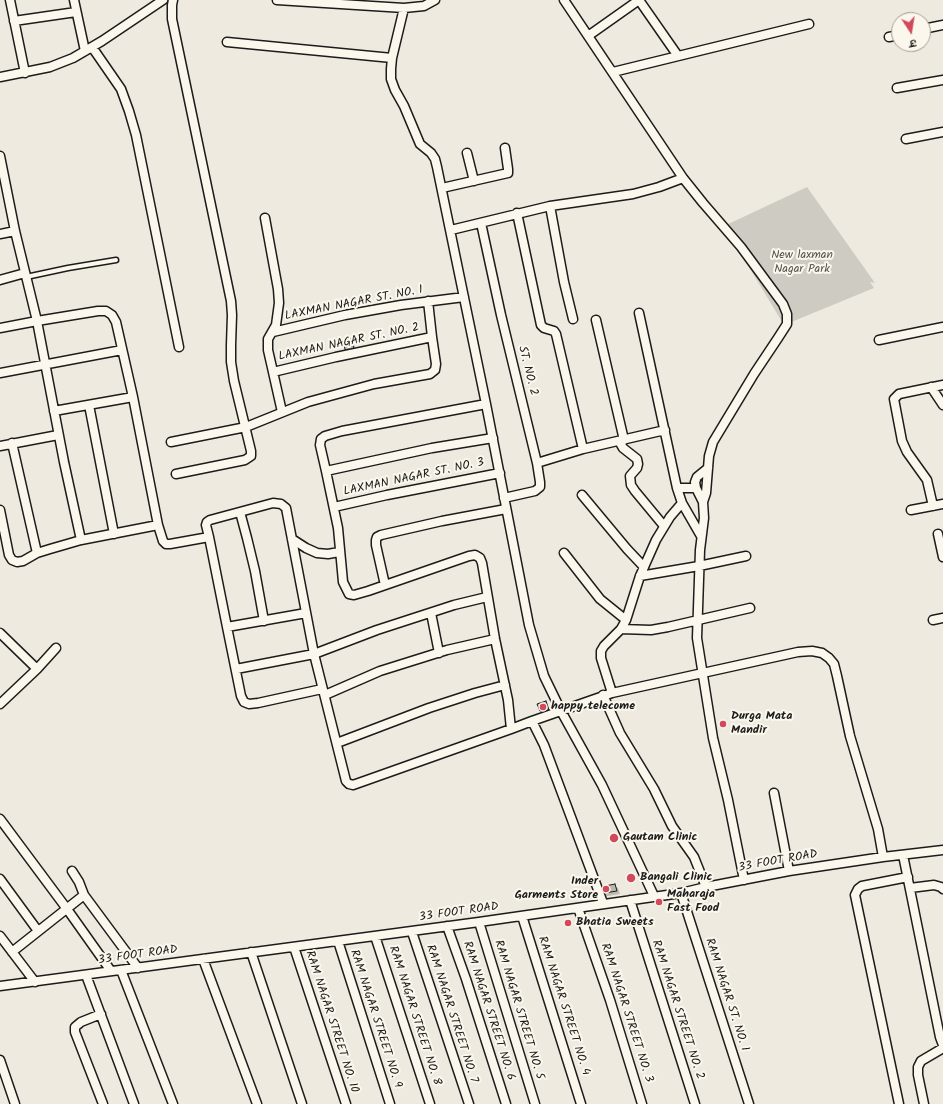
<!DOCTYPE html>
<meta charset="utf-8">
<style>
body{margin:0}
#map{position:relative;width:943px;height:1104px;overflow:hidden;background:#eeeadf;font-family:Kalam,"Playpen Sans Deva",sans-serif}
canvas{display:block}
.north{position:absolute;left:891px;top:12px;width:40px;height:40px;box-sizing:border-box;background:#fbf7ec;border:1px solid #a29f99;border-radius:50%;rotate:168deg;font-size:11px;font-weight:700;line-height:16px;text-align:center;color:#1c1c1c}
.north::after{content:'';display:block;margin:auto;width:14px;height:18px;background:#d1495b;clip-path:polygon(50% 0,100% 100%,50% 72%,0 100%)}
</style>
<div id="map">
<canvas width="943" height="1104"></canvas>
<div class="north">उ</div>
</div>
<script>
const context = document.querySelector('canvas').getContext('2d');
context.lineJoin = 'round';
function fill(path, color) { context.fillStyle = color; context.fill(path, 'evenodd'); }
const toPath = rows => new Path2D(rows.map(r => 'M' + r).join(''));
function strokePath(path, color, width, dash) { context.strokeStyle = color; context.lineWidth = width; context.lineCap = dash ? 'butt' : 'round'; context.setLineDash(dash || []); context.stroke(path); }
function label(font, color, halo, rows, align = 'center') {
  context.font = font + ' Kalam,sans-serif'; context.lineWidth = 4; context.setLineDash([]); context.textBaseline = 'middle'; context.strokeStyle = halo; context.fillStyle = color; for (const [text, x, y, turn = 0] of rows) {
    context.save(); context.translate(x, y); context.rotate((+turn || 0) * Math.PI / 180); context.textAlign = isNaN(turn) ? turn : align; if (halo) context.strokeText(text, 0, 0); context.fillText(text, 0, 0); context.restore();
  }
}
fill(toPath([
 [807,187,875,283,870,282,874,288,784,325,724,226]
]), '#ceccc2');
fill(toPath([
 [351,339,354,343,357,355,350,357],
 [546,702,550,711,542,712,540,710],
 [614,885,618,888,620,894,602,897,597,889]
]), '#0003');
const building = toPath([
 [351,338,355,352,346,354,343,340,351,338],
 [546,701,549,710,540,711,537,704,546,701],
 [615,884,617,891,598,894,595,888,615,884]
]);
fill(building, '#b9b6af');
strokePath(building, '#1c1c1c', 1);
const lane = toPath([
 [26,277,68,268,116,260]
]);
const street = toPath([
 [10,0,25,73],
 [74,0,85,51],
 [173,0,172,5,172,19,231,301,232,315,231,345,231,362,234,381,251,451,251,456,245,460,176,474],
 [277,0,404,8,424,6,435,0],
 [639,0,678,56],
 [404,8,392,58,391,69,391,79,395,90,404,106,420,144,431,153,435,159,437,167,486,404,529,625,544,676,561,711,602,785,654,896],
 [14,21,76,12],
 [923,29,943,25],
 [588,36,639,0],
 [889,37,899,35],
 [227,42,392,58],
 [92,47,121,89,129,111,136,135,179,347],
 [613,72,809,24],
 [0,77,50,67,73,58,102,41,163,0],
 [897,88,943,80],
 [906,139,943,132],
 [467,153,474,181],
 [0,156,15,231,37,321,64,462,81,540],
 [683,178,703,203,741,247,783,304,787,314,787,324,778,338,754,374,713,442,709,456,706,493,703,502],
 [442,188,508,173,508,169,505,148],
 [550,206,564,282,573,319],
 [517,213,541,325,544,328,554,331,556,334,583,449],
 [265,218,278,289,279,303,276,325,268,339,268,350,273,372,336,357,432,337,428,301],
 [481,223,501,315,537,463,540,482,540,487,535,491,504,498],
 [451,230,550,206,633,194,659,187,683,178,564,0],
 [0,234,15,231],
 [0,280,25,273],
 [639,313,677,488,682,503,701,536],
 [596,320,624,440],
 [0,328,37,321,98,311,106,311,112,315,116,322,133,397,158,525,163,541,166,544,170,544,209,537,206,525,207,522,210,520,273,503,281,504,286,508,314,654,346,781,349,784,353,785,511,729],
 [273,332,345,315,401,305,464,297],
 [879,340,943,327],
 [273,372,282,412],
 [0,373,122,350],
 [931,387,943,405],
 [486,404,342,431,325,436,321,439,320,445,326,471,338,528,343,582,349,594,354,595,368,591,469,556,475,555,480,558,482,563,495,639,508,700,511,729,532,721],
 [89,405,114,534],
 [54,411,133,397],
 [619,441,623,448,637,459,638,464,637,468,630,476,631,485,635,491,664,526],
 [171,442,246,427,308,402,374,384,430,374,435,370,436,364,432,337],
 [12,443,37,553],
 [0,446,58,435],
 [537,463,583,449,665,430],
 [708,468,697,477,695,482,696,488,703,502,704,518,700,550,697,638,713,738,728,800,744,880],
 [326,471,432,448,493,438],
 [677,488,696,488],
 [582,495,627,549,644,567],
 [933,506,927,480,907,452,902,441,894,399,899,394,943,385],
 [334,507,387,495,500,473],
 [0,510,9,555,12,560,17,562,23,561,37,553,50,549,81,540,158,525],
 [911,510,943,504],
 [240,512,247,538,255,571,264,621],
 [938,534,943,557],
 [209,537,227,627,306,613],
 [292,539,306,548,317,553,328,554,339,552],
 [564,553,600,599,626,620],
 [640,576,699,566,746,556],
 [385,585,376,545,376,540,377,537,381,535,442,521,506,509],
 [431,613,439,653],
 [933,620,943,618],
 [227,627,241,696,244,702,249,704,258,703,322,689],
 [621,629,651,630,668,627,750,608],
 [0,633,37,669],
 [236,669,314,654,377,630,454,605,487,597],
 [612,693,601,658,601,651,604,646,621,629,626,620,640,576,656,540,670,517,682,503],
 [325,695,380,671,447,650,495,639],
 [603,695,620,733,654,789,672,826,694,857,706,887],
 [0,704,37,669,56,648],
 [337,743,429,708,475,693,505,685],
 [774,793,789,871],
 [0,819,67,909,111,971],
 [903,855,940,1037,943,1045],
 [72,871,79,882,84,895,138,968],
 [0,879,38,931],
 [910,888,934,885,941,887,943,889],
 [681,893,749,1104],
 [630,900,695,1104],
 [603,903,544,745,532,721,612,693,798,652,812,651,822,653,829,658,834,664,837,676,850,736,878,829,883,857],
 [578,908,610,1000,642,1104],
 [522,916,581,1104],
 [479,922,535,1104],
 [447,926,466,979,506,1104],
 [412,932,469,1104],
 [0,936,35,982],
 [375,936,430,1104],
 [338,941,390,1104],
 [294,947,346,1104],
 [12,952,84,895],
 [251,952,302,1104],
 [203,959,257,1104],
 [121,970,173,1104],
 [86,975,134,1104],
 [0,986,479,922,681,893,706,887,789,871,883,857,943,850],
 [101,1014,81,1022,75,1027,75,1032,103,1104],
 [0,1060,15,1104],
 [899,1104,855,895,858,889,862,886,908,877],
 [924,1104,918,1075,918,1067,921,1061,943,1048]
]);
strokePath(lane, '#1c1c1c', 7);
strokePath(street, '#1c1c1c', 11);
strokePath(lane, '#fbf7ec', 4);
strokePath(street, '#fbf7ec', 8);
for (const [x, y, r, color] of [
 [543,707,4,"#d1495b"],
 [723,724,4,"#d1495b"],
 [614,838,5,"#d1495b"],
 [631,878,5,"#d1495b"],
 [606,889,4,"#d1495b"],
 [659,902,4,"#d1495b"],
 [568,923,4,"#d1495b"]
]) { const dot = new Path2D(); dot.arc(x, y, r, 0, 2 * Math.PI); context.fillStyle = color; context.fill(dot); strokePath(dot, '#fbf7ec', 1.5); }
label('12px', '#51514e', '#fbf7ec', [
 ["New laxman",802,256],
 ["Nagar Park",802,270]
]);
label('12px', '#1c1c1c', '#fbf7ec', [
 ["LAXMAN NAGAR ST. NO. 1",354,304,-11],
 ["LAXMAN NAGAR ST. NO. 2",349,343,-12],
 ["ST. NO. 2",527,371,76],
 ["LAXMAN NAGAR ST. NO. 3",414,478,-12],
 ["33 FOOT ROAD",778,862,-10],
 ["33 FOOT ROAD",459,913,-8],
 ["33 FOOT ROAD",138,956,-8],
 ["RAM NAGAR ST. NO. 1",726,995,72],
 ["RAM NAGAR STREET NO. 4",563,1006,72],
 ["RAM NAGAR STREET NO. 5",518,1010,73],
 ["RAM NAGAR STREET NO. 2",677,1010,72],
 ["RAM NAGAR STREET NO. 6",488,1011,72],
 ["RAM NAGAR STREET NO. 3",626,1013,72],
 ["RAM NAGAR STREET NO. 7",451,1014,72],
 ["RAM NAGAR STREET NO. 8",414,1016,72],
 ["RAM NAGAR STREET NO. 9",375,1019,72],
 ["RAM NAGAR STREET NO. 10",331,1022,72]
]);
label('bold 12px', '#1c1c1c', '#fbf7ec', [
 ["happy telecome",551,707],
 ["Durga Mata",731,717],
 ["Mandir",731,731],
 ["Gautam Clinic",623,838],
 ["Bangali Clinic",640,878],
 ["Inder",598,882,"right"],
 ["Garments Store",598,896,"right"],
 ["Maharaja",667,895],
 ["Fast Food",667,909],
 ["Bhatia Sweets",576,923]
], 'left');
</script>
